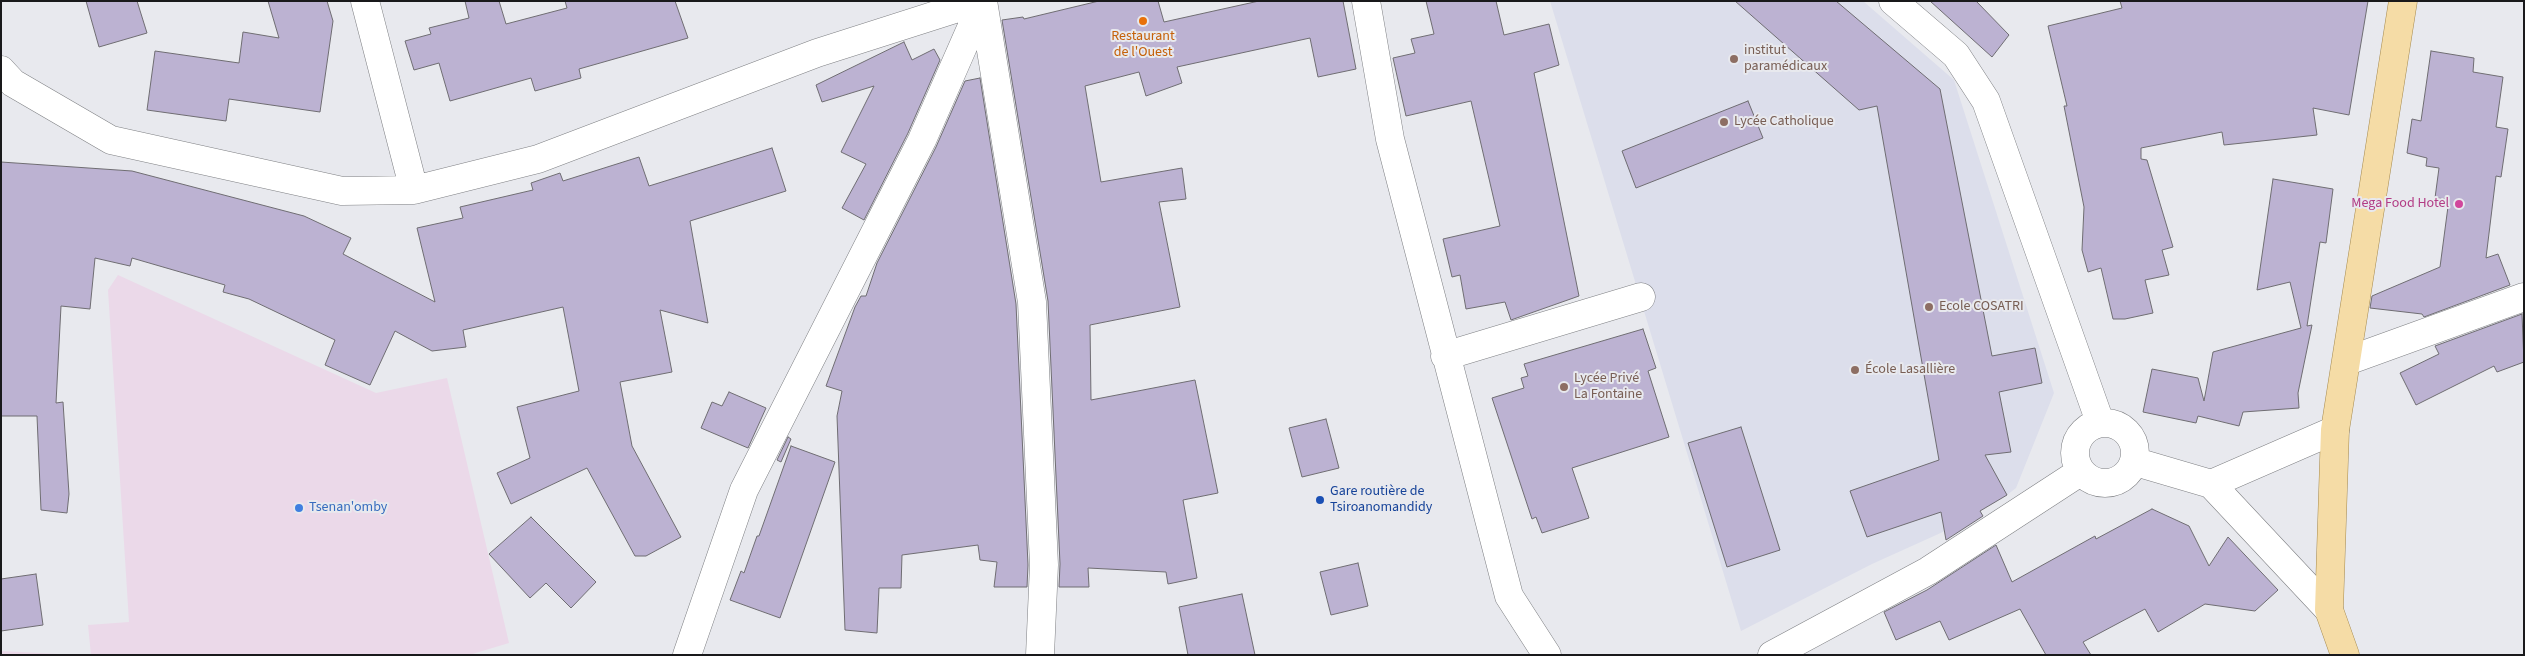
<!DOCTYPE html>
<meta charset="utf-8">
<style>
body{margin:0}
#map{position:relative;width:2525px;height:656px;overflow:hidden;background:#e8e9ee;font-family:"Source Sans 3",sans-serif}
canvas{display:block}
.frame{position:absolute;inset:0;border:2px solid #19191b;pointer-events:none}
</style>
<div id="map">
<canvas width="2525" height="656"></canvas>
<div class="frame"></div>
</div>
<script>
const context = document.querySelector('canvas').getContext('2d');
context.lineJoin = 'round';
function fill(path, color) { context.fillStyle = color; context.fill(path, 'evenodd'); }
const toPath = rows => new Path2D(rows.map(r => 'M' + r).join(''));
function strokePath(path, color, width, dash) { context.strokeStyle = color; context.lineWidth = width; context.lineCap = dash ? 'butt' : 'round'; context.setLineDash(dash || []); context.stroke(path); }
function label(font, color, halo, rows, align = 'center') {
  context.font = font + ' "Source Sans 3",sans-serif'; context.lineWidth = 4; context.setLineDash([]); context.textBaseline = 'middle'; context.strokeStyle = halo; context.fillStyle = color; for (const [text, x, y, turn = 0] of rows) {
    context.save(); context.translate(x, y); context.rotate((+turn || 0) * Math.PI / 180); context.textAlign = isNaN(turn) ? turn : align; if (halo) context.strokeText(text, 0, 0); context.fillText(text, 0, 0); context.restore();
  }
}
fill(toPath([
 [118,275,376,393,447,378,509,643,469,655,91,655,88,625,129,622,108,290],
 [1,651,77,655,1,655]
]), '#ebd9e9');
fill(toPath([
 [1550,1,1863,1,1954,80,2054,393,2016,488,2007,495,1945,531,1872,564,1741,631]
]), '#dcdeeb');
const building = toPath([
 [86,1,137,1,147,33,99,47,86,1],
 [268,1,327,1,333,21,320,112,229,99,226,121,147,110,155,51,239,63,243,32,279,38,268,1],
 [465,1,499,1,506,24,567,8,565,1,675,1,688,38,579,69,581,78,535,91,531,78,450,101,439,63,414,70,405,41,431,34,429,28,469,18,465,1],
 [1099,1,1158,1,1164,22,1259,1,1343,1,1356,69,1318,77,1310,38,1177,67,1182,83,1146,96,1139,72,1085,86,1101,182,1182,168,1186,199,1159,202,1180,307,1090,325,1091,400,1195,380,1218,493,1183,500,1197,578,1168,584,1166,572,1088,568,1089,587,1059,587,1060,564,1048,301,1002,20,1023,17,1024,19,1099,1],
 [1426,1,1496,1,1504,35,1549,24,1559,65,1534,73,1579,296,1511,320,1505,302,1466,309,1460,275,1452,277,1443,239,1500,226,1471,101,1406,116,1393,58,1415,53,1411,39,1434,34,1426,1],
 [1735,1,1836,1,1940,89,1992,356,2035,348,2042,383,1999,392,2011,452,1985,455,2007,495,1980,511,1983,516,1946,540,1941,512,1867,537,1850,491,1939,460,1877,106,1859,110,1735,1],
 [1930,1,1976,1,2009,35,1992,57,1930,1],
 [2120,1,2368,1,2349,115,2313,108,2317,135,2224,145,2222,132,2141,148,2141,159,2147,160,2173,247,2162,250,2169,275,2145,280,2153,313,2125,319,2113,319,2101,268,2088,272,2082,250,2084,207,2064,106,2067,106,2048,26,2122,8,2120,1],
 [904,42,912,60,934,49,940,60,908,133,864,220,842,208,866,164,841,152,874,86,822,102,816,85,904,42],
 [2431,51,2474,58,2473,72,2503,77,2496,127,2508,129,2501,177,2496,176,2486,258,2498,254,2510,285,2424,317,2422,314,2370,308,2372,296,2440,267,2449,199,2435,198,2439,168,2426,166,2427,158,2407,153,2412,119,2421,121,2431,51],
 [980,78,1016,304,1028,565,1027,587,994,587,997,562,980,560,978,545,902,555,901,588,879,588,877,633,845,630,837,416,842,391,826,386,855,307,861,296,866,296,877,263,936,147,965,81,980,78],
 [1748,101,1763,138,1636,188,1622,151,1748,101],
 [772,148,786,191,690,221,708,323,660,310,672,372,620,382,632,446,681,537,646,556,635,556,587,468,511,504,497,473,530,458,517,407,579,391,563,307,463,330,466,347,432,351,395,331,370,385,325,365,335,340,249,299,223,292,225,285,132,258,130,266,95,258,90,309,61,306,56,403,63,402,69,494,67,513,41,510,37,416,1,416,1,162,132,171,304,216,351,238,343,254,435,302,417,228,463,218,460,207,533,190,531,183,560,173,563,181,639,157,649,186,772,148],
 [2273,179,2333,189,2326,243,2320,242,2307,326,2312,325,2298,393,2299,408,2243,412,2239,426,2198,416,2196,423,2143,412,2152,369,2198,378,2204,401,2213,352,2301,328,2290,282,2257,290,2273,179],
 [2522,314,2524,362,2497,372,2494,366,2416,405,2400,373,2439,354,2435,346,2522,314],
 [1643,329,1656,368,1648,371,1669,437,1572,468,1589,518,1542,533,1536,517,1532,519,1492,398,1524,388,1521,378,1528,376,1524,364,1643,329],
 [729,392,766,408,748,448,701,428,712,402,722,406,729,392],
 [1326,419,1339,468,1302,477,1289,428,1326,419],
 [1741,427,1780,550,1727,567,1688,443,1741,427],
 [788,437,791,439,781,462,777,460,788,437],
 [791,446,835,462,780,618,730,600,741,571,744,573,757,536,759,536,791,446],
 [2152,509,2189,526,2209,566,2228,537,2278,590,2255,611,2205,604,2158,632,2145,609,2083,642,2091,655,2046,655,2020,609,1949,640,1940,621,1896,640,1884,612,1927,590,1996,545,2012,582,2095,536,2096,539,2152,509],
 [531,517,596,582,571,608,546,583,530,598,489,554,531,517],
 [1358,563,1368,606,1331,615,1320,572,1358,563],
 [36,574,43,625,1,631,1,579,36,574],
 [1242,594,1255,655,1188,655,1179,607,1242,594]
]);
fill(building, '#bcb2d2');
strokePath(building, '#6f6d72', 1);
const minor = toPath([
 [365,1,414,190],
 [983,1,1032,302,1044,565,1040,655],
 [1366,1,1390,139,1509,596,1547,655],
 [1893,1,1956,55,1986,101,2100,422],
 [1,70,13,83,111,140,342,191,414,190,538,159,817,53,980,1],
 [1445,356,1641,297],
 [2347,361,2524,297],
 '2075 453a30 30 0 1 1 60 0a30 30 0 1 1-60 0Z',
 [2136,462,2211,484,2329,610],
 [2211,484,2335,430],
 [687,655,744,490,922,140,983,1],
 [1772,655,1928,571,2080,472]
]);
const major = toPath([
 [2345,655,2329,610,2335,430,2403,1]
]);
strokePath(minor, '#7f8084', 29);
strokePath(major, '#a4894e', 29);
strokePath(minor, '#fff', 28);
strokePath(major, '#f5dca6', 28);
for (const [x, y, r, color] of [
 [1143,21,5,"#e8710a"],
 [1734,59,5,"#8d6e63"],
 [1724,122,5,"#8d6e63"],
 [2459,204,5,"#d1479c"],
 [1929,307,5,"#8d6e63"],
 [1855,370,5,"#8d6e63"],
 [1564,387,5,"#8d6e63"],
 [1320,500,5,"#1a4fb4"],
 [299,508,5,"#3f7fe0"]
]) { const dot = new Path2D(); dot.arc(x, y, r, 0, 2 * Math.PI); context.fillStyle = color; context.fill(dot); strokePath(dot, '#e8e9ee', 2); }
label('14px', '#c56008', '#e8e9ee', [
 ["Restaurant",1143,37],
 ["de l'Ouest",1143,53]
]);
label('14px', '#785e54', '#e8e9ee', [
 ["institut",1744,51],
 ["paramédicaux",1744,67],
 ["Lycée Catholique",1734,122],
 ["Ecole COSATRI",1939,307],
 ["École Lasallière",1865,370],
 ["Lycée Privé",1574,379],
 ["La Fontaine",1574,395]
], 'left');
label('14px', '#b23c85', '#e8e9ee', [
 ["Mega Food Hotel",2449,204]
], 'right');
label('14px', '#164399', '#e8e9ee', [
 ["Gare routière de",1330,492],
 ["Tsiroanomandidy",1330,508]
], 'left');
label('14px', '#366cbe', '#e8e9ee', [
 ["Tsenan'omby",309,508]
], 'left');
</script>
